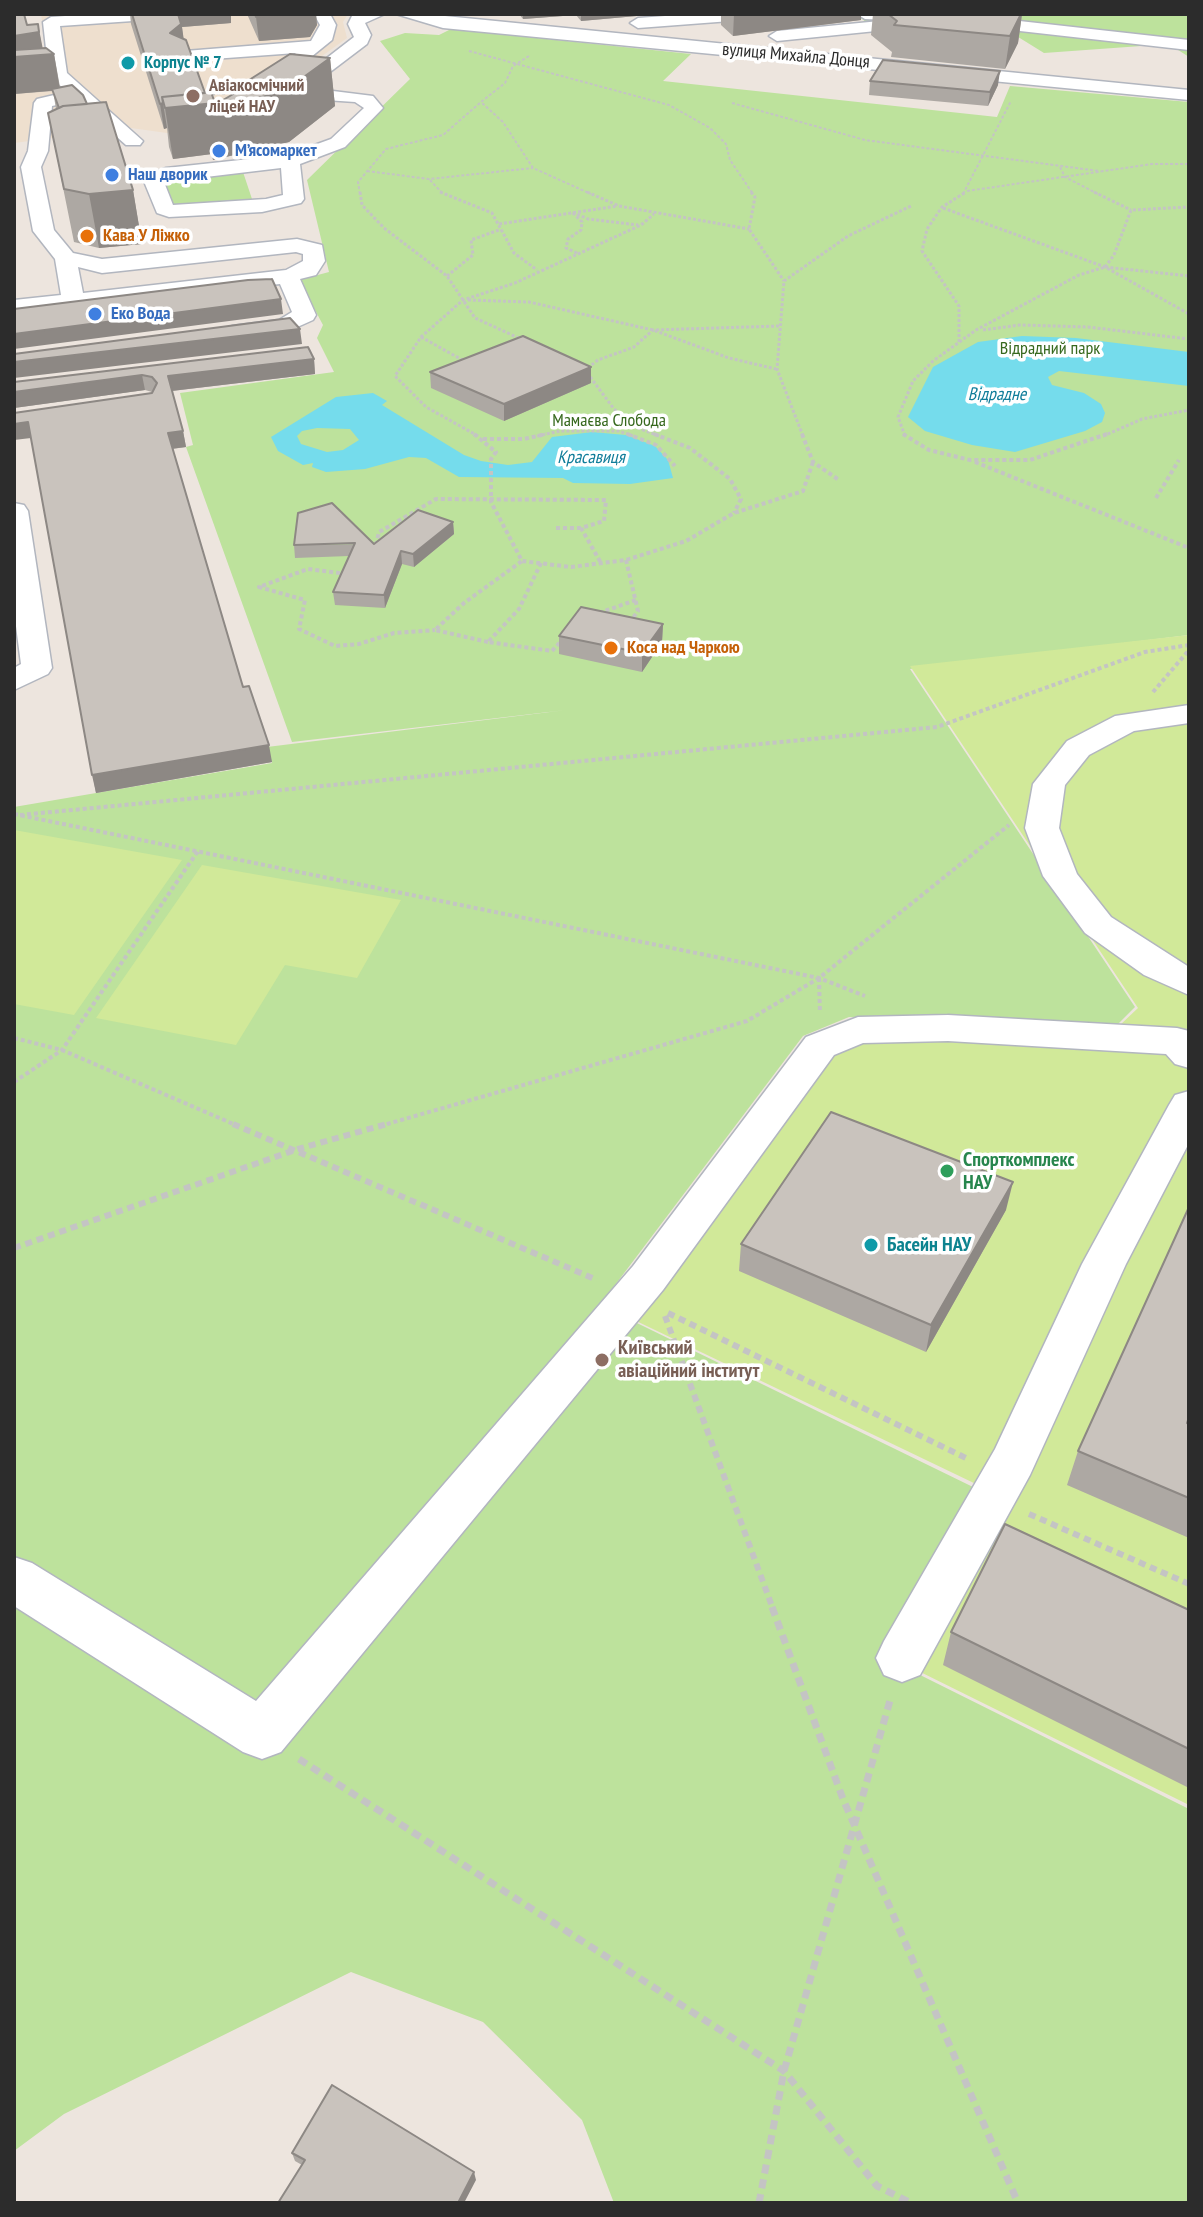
<!DOCTYPE html>
<meta charset="utf-8">
<style>
body{margin:0}
#map{position:relative;width:1203px;height:2217px;overflow:hidden;background:#ede5de;font-family:"PT Sans Narrow",sans-serif}
canvas{display:block}
.frame{position:absolute;inset:0;border:16px solid #2c2c2c;pointer-events:none}
</style>
<div id="map">
<canvas width="1203" height="2217"></canvas>
<div class="frame"></div>
</div>
<script>
const context = document.querySelector('canvas').getContext('2d');
context.lineJoin = 'round';
function fill(path, color) { context.fillStyle = color; context.fill(path, 'evenodd'); }
const toPath = rows => new Path2D(rows.map(r => 'M' + r).join(''));
function strokePath(path, color, width, dash) { context.strokeStyle = color; context.lineWidth = width; context.lineCap = dash ? 'butt' : 'round'; context.setLineDash(dash || []); context.stroke(path); }
function label(font, color, halo, rows, align = 'center') {
  context.font = font + ' "PT Sans Narrow",sans-serif'; context.lineWidth = 7; context.setLineDash([]); context.textBaseline = 'middle'; context.strokeStyle = halo; context.fillStyle = color; for (const [text, x, y, turn = 0] of rows) {
    context.save(); context.translate(x, y); context.rotate((+turn || 0) * Math.PI / 180); context.textAlign = isNaN(turn) ? turn : align; if (halo) context.strokeText(text, 0, 0); context.fillText(text, 0, 0); context.restore();
  }
}
fill(toPath([
 [41,14,348,14,343,22,347,38,225,126,167,133,131,128,14,143,14,84,51,81]
]), '#eedfce');
fill(toPath([
 [856,14,1189,14,1189,57,1169,44,1044,53,1002,27,884,37],
 [451,29,691,54,663,81,997,117,1010,86,1189,102,1189,635,910,669,1135,1007,1118,1024,849,1017,803,1036,600,1305,973,1487,882,1656,1189,1809,1189,2203,614,2203,582,2120,483,2022,351,1972,64,2114,14,2151,14,807,272,763,267,747,566,710,292,742,186,447,193,445,180,393,334,372,317,338,323,325,299,280,329,272,307,180,410,79,380,41,405,33,439,35],
 [243,172,253,202,173,209,162,181]
]), '#bde29c');
fill(toPath([
 [1189,635,1189,1805,888,1656,978,1485,605,1306,806,1037,850,1019,1119,1026,1138,1008,910,666],
 [14,830,182,860,74,1015,14,1004],
 [202,865,401,900,357,978,285,965,236,1045,96,1018]
]), '#d1e999');
fill(toPath([
 [1022,336,1076,338,1189,352,1189,386,1059,371,1048,377,1052,385,1084,393,1101,404,1105,413,1102,422,1085,431,1015,452,972,445,925,431,908,417,933,367,978,342],
 [373,393,387,401,382,405,464,455,481,461,508,465,532,462,552,437,592,432,626,435,655,446,668,460,673,478,630,484,573,483,563,478,459,477,426,458,409,457,365,469,326,472,312,467,313,463,303,465,278,451,271,437,336,397],
 [317,428,350,429,359,440,343,450,327,452,301,444,297,436,302,431]
]), '#75dcec');
const minor = toPath([
 [93,14,170,14,162,19,60,26,67,73,143,141,140,145,126,145,76,101,52,106,48,151,41,167,54,230,73,253,102,259,297,239,322,245,325,261,316,275,300,279,316,315,313,320,284,333,232,336,228,331,232,326,279,320,292,312,280,284,14,314,14,300,61,295,55,259,33,231,21,167,28,151,34,103,37,99,67,92,49,75,43,22,51,17,93,14],
 [296,252,303,254,303,261,286,270,83,293,78,267,102,273,296,252],
 [314,14,330,14,336,25,332,40,295,70,283,70,280,66,296,53,185,61,176,56,185,51,311,41,320,25,314,14],
 [360,14,385,14,365,23,371,35,367,44,309,88,373,96,383,108,345,147,300,164,304,199,301,203,262,212,169,217,157,213,143,179,146,175,166,168,287,155,331,139,364,108,355,102,296,98,288,100,279,95,354,37,348,24,352,16,360,14],
 [281,168,283,195,266,199,173,205,164,182,281,168],
 [396,14,425,14,1189,90,1189,100,443,28,396,14],
 [692,14,765,14,757,19,638,28,630,23,638,18,692,14],
 [857,14,957,14,1189,40,1189,50,931,21,900,20,904,24,896,29,777,41,769,36,777,31,890,20,865,19,857,14],
 [14,503,24,505,28,511,52,668,48,674,14,690,14,668,21,664,14,611,14,503],
 [1189,705,1189,723,1134,731,1089,755,1065,785,1059,828,1077,874,1111,917,1189,967,1189,995,1144,975,1085,933,1043,876,1025,828,1033,784,1067,741,1115,716,1189,705],
 [948,1015,1177,1028,1189,1031,1189,1068,1175,1064,1166,1054,948,1041,863,1043,834,1055,663,1290,281,1752,262,1759,243,1752,14,1606,14,1557,32,1563,256,1701,633,1266,806,1037,858,1017,948,1015],
 [1189,1091,1189,1143,1126,1264,1030,1475,920,1675,902,1682,884,1675,876,1658,884,1641,995,1449,1082,1264,1169,1105,1175,1095,1189,1091]
]);
strokePath(minor, '#b2b6bf', 3);
strokePath(toPath([
 [469,51,669,105,710,128,726,144,730,160,753,194],
 [529,56,513,66,505,83,481,102,503,122,533,168,591,194],
 [207,95,241,92],
 [732,103,865,140,1099,171],
 [1060,167,1065,177,1098,194],
 [367,171,429,179,533,168],
 [430,180,443,194],
 [967,191,1152,164,1189,164],
 [360,194,358,182,386,149,443,135,481,102],
 [963,194,1011,101]
]), '#c4c4c4', 2, [3, 2]);
strokePath(toPath([
 [360,192,362,205,384,228,447,276,475,318,523,340],
 [440,192,492,213,514,253,537,270],
 [587,192,619,206,749,229],
 [751,192,755,197,749,229,784,281],
 [1094,192,1131,210],
 [943,208,1105,267,1189,314],
 [499,224,618,206],
 [577,253,566,248,568,239,581,230,582,222,572,212,588,219,638,225],
 [1105,267,1114,255,1131,210,1189,207],
 [447,276,473,255,471,240,499,230],
 [468,300,529,302,653,330,729,358,776,369],
 [983,330,1020,325,1088,327,1189,339],
 [421,337,466,362],
 [959,342,959,306,922,251,927,229,942,207,966,192],
 [478,436,426,407,395,376,421,337,463,300,515,283,641,225,654,214],
 [537,436,560,431,619,431,633,436],
 [659,436,638,428,614,409,585,370,598,360,634,347,653,330,779,326],
 [803,436,777,369,784,281,848,236,911,206],
 [905,436,898,417,913,381,933,361,976,330,1079,275,1105,267,1189,276],
 [1103,436,1142,419,1189,410]
]), '#c4c4c4', 3, [3, 2]);
strokePath(toPath([
 [474,434,496,452,491,459,491,502,522,561,571,567,626,560,686,541,734,513,803,491,813,462],
 [627,434,656,445,675,466],
 [654,434,690,448,730,479,741,499,734,513],
 [802,434,813,462,839,480],
 [903,434,929,450,970,460,1030,460,1107,434],
 [483,439,524,439,546,434],
 [975,462,1189,548],
 [1156,498,1179,460],
 [556,528,581,528],
 [376,545,379,532,436,499,606,500,604,521,581,528,601,563],
 [626,560,638,611,629,623],
 [541,563,519,609,488,642,552,651,563,639],
 [347,574,308,569,259,587,305,600,299,629,335,646,359,644,394,633,435,630],
 [599,613,636,600],
 [488,642,435,630,464,603,522,561],
 [1153,692,1189,650],
 [14,814,819,978,865,996],
 [20,815,937,727,1145,652,1189,645],
 [819,978,820,1013],
 [14,1038,62,1050,238,1126],
 [14,1082,62,1050,198,851],
 [380,1126,747,1021,819,978,1009,825]
]), '#c4c4c4', 4, [4, 3]);
strokePath(toPath([
 [233,1124,597,1280],
 [14,1248,298,1149,387,1124],
 [668,1313,968,1459],
 [665,1316,773,1609],
 [1029,1514,1189,1584]
]), '#c4c4c4', 6, [7, 5]);
strokePath(toPath([
 [772,1607,843,1799,1018,2203],
 [299,1759,784,2071,877,2186,911,2203],
 [759,2203,784,2071,891,1697]
]), '#c4c4c4', 7, [9, 6]);
fill(minor, '#fff');
fill(toPath([
 [14,14,27,25,38,24,42,48,54,54,60,87,87,104,133,190,142,244,99,248,74,242,48,113,56,109,53,91,14,94],
 [130,14,231,14,231,23,182,27,183,39,205,93,215,104,330,58,335,106,289,142,213,160,212,154,173,159,169,147,167,128,164,129,131,24],
 [247,14,316,14,317,25,310,37,259,41],
 [519,14,659,14,581,21,576,15,523,19],
 [721,14,861,14,861,20,733,36,721,25],
 [873,14,1022,14,1018,43,1005,69,891,57,892,52,871,35],
 [870,81,998,85,988,106,869,95],
 [314,359,315,374,172,391,183,431,186,447,172,449,243,687,272,762,96,793,31,438,152,392,145,390,14,408,14,382],
 [430,372,591,383,504,421,431,388],
 [453,522,454,534,414,567,402,564,385,608,335,605,333,592,349,556,295,558,294,545,374,544],
 [663,624,662,642,642,672,559,654,559,636],
 [1189,1207,1189,1420,1188,1423,1189,1424,1189,1538,1067,1485,1078,1451],
 [1006,1210,926,1352,739,1271,741,1244],
 [1189,1610,1189,1788,943,1665,951,1632],
 [292,2153,476,2180,302,2165,295,2161]
]), '#ada8a3');
fill(toPath([
 [176,14,231,14,231,23,182,27,185,48,170,33],
 [299,14,316,14,317,25,310,37,259,41,256,17],
 [523,14,576,14,576,15,523,19],
 [581,14,659,14,581,21],
 [734,14,861,14,861,20,733,36],
 [1021,14,1022,14,1018,43,1005,69,1010,36],
 [38,24,44,55,54,54,60,90,14,94,14,36],
 [330,58,335,106,289,142,213,160,212,154,173,159,165,108,215,103,216,107],
 [1000,71,998,85,988,106,990,92],
 [163,103,167,128,164,129,160,104],
 [133,190,142,244,99,248,89,194],
 [281,299,283,314,14,349,14,334],
 [300,329,302,344,14,378,14,362],
 [314,359,315,374,171,391,168,376],
 [591,367,591,383,504,421,504,404],
 [142,375,145,390,14,408,14,392],
 [28,422,31,438,14,440,14,424],
 [183,431,186,447,170,449,168,433],
 [453,522,454,534,414,567,413,554],
 [401,551,402,564,385,608,384,595],
 [663,624,662,642,642,672,642,653],
 [269,745,272,762,96,793,92,775],
 [1013,1182,1006,1210,926,1352,931,1325],
 [474,2172,476,2180,464,2203,458,2203]
]), '#8d8884');
const building = toPath([
 [14,14,24,14,27,25,38,24,39,32,14,36,14,14],
 [132,14,178,14,181,24,170,33,186,40,205,93,162,97,163,103,160,104,132,14],
 [255,14,299,14,256,17,255,14],
 [888,14,1021,14,1010,36,894,25,897,21,888,14],
 [46,48,54,54,14,57,14,50,46,48],
 [290,54,330,58,283,92,206,110,235,93,238,87,290,54],
 [883,60,1000,71,990,92,870,81,883,60],
 [72,85,83,95,87,104,63,106,59,108,52,89,72,85],
 [211,92,215,103,165,108,162,97,211,92],
 [106,102,133,190,89,194,64,189,48,113,63,106,106,102],
 [272,279,281,299,14,334,14,309,248,280,272,279],
 [290,318,300,329,14,362,14,354,290,318],
 [523,336,591,367,504,404,430,372,523,336],
 [308,347,314,359,168,376,183,431,168,433,243,687,249,686,269,745,92,775,28,422,14,424,14,413,152,393,157,383,152,377,142,375,14,392,14,382,308,347],
 [332,503,374,544,418,510,453,522,413,554,401,551,384,595,333,592,355,543,294,545,298,513,332,503],
 [581,607,663,624,642,653,559,636,581,607],
 [831,1112,1013,1182,931,1325,741,1244,831,1112],
 [1189,1207,1189,1417,1187,1423,1189,1424,1189,1498,1078,1451,1189,1207],
 [1005,1524,1189,1610,1189,1749,951,1632,1005,1524],
 [332,2085,474,2172,458,2203,278,2203,305,2160,292,2153,332,2085]
]);
fill(building, '#c9c3bd');
strokePath(building, '#8d8884', 2);
for (const [x, y, r, color] of [
 [128,63,8,"#0f9aa8"],
 [193,96,8,"#8d6e63"],
 [219,151,8,"#3f7fe0"],
 [112,175,8,"#3f7fe0"],
 [87,236,8,"#e8710a"],
 [95,314,8,"#3f7fe0"],
 [611,648,8,"#e8710a"],
 [947,1171,8,"#2e9e5b"],
 [871,1245,8,"#0f9aa8"],
 [602,1360,8,"#8d6e63"]
]) { const dot = new Path2D(); dot.arc(x, y, r, 0, 2 * Math.PI); context.fillStyle = color; context.fill(dot); strokePath(dot, '#fff', 3); }
label('18px', '#2c2c2c', '#fff', [
 ["вулиця Михайла Донця",796,56,5]
]);
label('bold 18px', '#0d838f', '#fff', [
 ["Корпус № 7",144,63]
], 'left');
label('bold 18px', '#785e54', '#fff', [
 ["Авіакосмічний",209,86],
 ["ліцей НАУ",209,107]
], 'left');
label('bold 18px', '#366cbe', '#fff', [
 ["М’ясомаркет",235,151],
 ["Наш дворик",128,175],
 ["Еко Вода",111,314]
], 'left');
label('bold 18px', '#c56008', '#fff', [
 ["Кава У Ліжко",103,236],
 ["Коса над Чаркою",627,648]
], 'left');
label('18px', '#36681d', '#fff', [
 ["Відрадний парк",1050,349],
 ["Мамаєва Слобода",609,421]
]);
label('italic 18px', '#117d9a', '#fff', [
 ["Відрадне",997,395],
 ["Красавиця",591,458]
]);
label('bold 20px', '#27864d', '#fff', [
 ["Спорткомплекс",963,1160],
 ["НАУ",963,1183]
], 'left');
label('bold 20px', '#0d838f', '#fff', [
 ["Басейн НАУ",887,1245]
], 'left');
label('bold 20px', '#785e54', '#fff', [
 ["Київський",618,1348],
 ["авіаційний інститут",618,1371]
], 'left');
</script>
